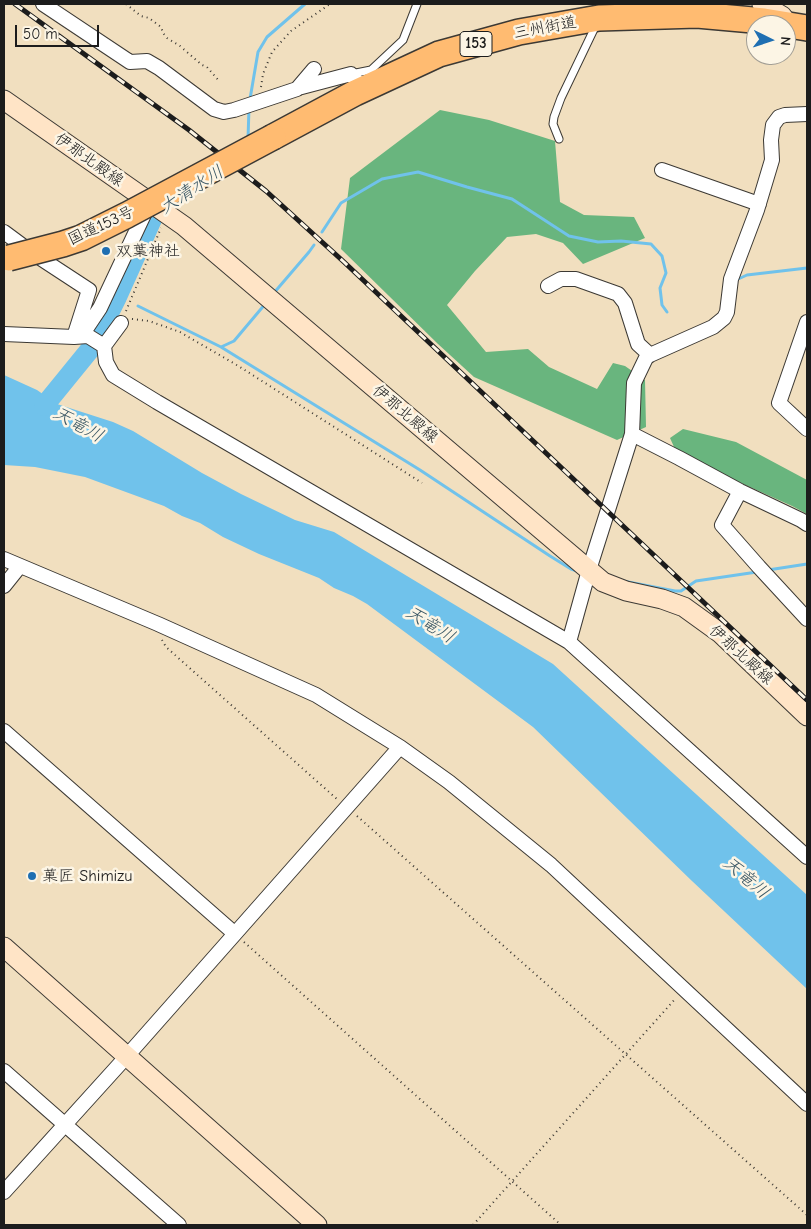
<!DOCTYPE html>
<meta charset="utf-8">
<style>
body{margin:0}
#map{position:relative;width:811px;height:1229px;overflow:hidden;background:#f1dfbf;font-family:"Comic Neue",sans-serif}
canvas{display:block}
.frame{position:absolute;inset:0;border:5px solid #1c1c1c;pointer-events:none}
.north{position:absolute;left:746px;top:15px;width:50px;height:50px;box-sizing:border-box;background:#fcf5e5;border:1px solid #a29e95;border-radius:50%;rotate:94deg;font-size:14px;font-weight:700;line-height:20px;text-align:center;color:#1c1c1c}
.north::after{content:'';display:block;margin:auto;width:18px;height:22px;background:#1f6fb2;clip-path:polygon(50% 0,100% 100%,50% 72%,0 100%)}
.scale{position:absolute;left:15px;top:25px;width:84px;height:22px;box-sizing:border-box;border:2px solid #1c1c1c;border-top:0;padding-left:6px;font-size:15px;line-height:18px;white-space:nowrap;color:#1c1c1c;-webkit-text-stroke:4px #fcf5e5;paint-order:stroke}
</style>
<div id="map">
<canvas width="811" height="1229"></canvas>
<div class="frame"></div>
<div class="north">N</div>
<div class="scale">50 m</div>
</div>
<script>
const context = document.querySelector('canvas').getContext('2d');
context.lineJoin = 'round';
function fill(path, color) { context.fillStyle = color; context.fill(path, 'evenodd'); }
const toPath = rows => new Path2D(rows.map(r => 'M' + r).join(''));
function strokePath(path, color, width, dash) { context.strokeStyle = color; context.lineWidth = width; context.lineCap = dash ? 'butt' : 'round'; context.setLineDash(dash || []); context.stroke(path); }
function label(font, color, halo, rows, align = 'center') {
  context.font = font + ' "Comic Neue","Klee One",sans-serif'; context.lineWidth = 5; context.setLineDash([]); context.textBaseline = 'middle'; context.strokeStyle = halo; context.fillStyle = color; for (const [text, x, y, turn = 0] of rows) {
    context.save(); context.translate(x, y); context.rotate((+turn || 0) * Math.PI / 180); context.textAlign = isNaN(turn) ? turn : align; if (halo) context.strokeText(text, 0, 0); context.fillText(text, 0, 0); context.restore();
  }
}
fill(toPath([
 [440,110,489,120,555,141,560,202,584,215,634,217,645,238,583,264,563,243,536,234,507,237,475,271,447,305,486,352,528,349,549,367,597,389,613,363,625,366,645,380,646,427,617,440,474,377,438,344,341,249,350,178],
 [683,429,736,442,807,480,807,514,792,506,721,474,683,467,670,438]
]), '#69b57e');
fill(toPath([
 [4,375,37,390,57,404,113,422,133,431,202,473,241,494,295,520,334,532,553,664,807,895,807,989,692,881,533,727,367,604,353,596,334,588,319,578,259,554,223,537,200,523,182,516,164,506,85,477,35,467,4,465]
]), '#70c2eb');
strokePath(toPath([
 [250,99,258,52,267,37,305,4],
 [248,139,249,108],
 [322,232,341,203,382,179,418,172,467,187,512,199,569,236,598,242,621,241,651,244,662,256,666,273,660,288,662,305,667,312],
 [736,282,736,280,747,275,807,268],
 [273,294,309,252,314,245],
 [117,297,122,299],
 [138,306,221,347,234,341,266,303],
 [221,347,420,470,550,556,571,569,577,571],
 [768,570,807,564],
 [623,581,675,591,681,591,696,581,757,572]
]), '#70c2eb', 3);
strokePath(toPath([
 [44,406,92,347,117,297,154,215]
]), '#70c2eb', 20);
const lane = toPath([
 [351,74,371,70,403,40,417,4],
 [559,139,553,124,554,117,561,98,596,25]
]);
const street = toPath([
 [43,4,130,62,147,61,159,68,214,109,224,112,234,110,297,89,314,69],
 [298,88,351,74,363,89],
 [662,170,759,204],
 [4,232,31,252,89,290,74,337],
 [548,286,561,279,576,279,618,294,625,303,638,344,650,355],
 [807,322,779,403,807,429],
 [121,323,104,346,106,362,113,375,157,402,569,642,807,857],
 [4,334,74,337,88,336,104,346],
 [74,337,86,329,100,308,148,206],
 [632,434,679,458,740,491,801,520,807,524],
 [740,491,722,525,759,567,807,619],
 [4,559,158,624,316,695,400,747,449,782,551,865,807,1104],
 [4,586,20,566],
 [569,642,589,570,632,434,634,383,646,358,650,355,713,327,724,318,727,312,731,279,757,210,772,160,771,140,773,125,779,117,785,115,807,114],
 [4,731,234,933],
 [4,1071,179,1225],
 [4,1192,127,1056,400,747]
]);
const secondary = toPath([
 [762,4,782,16,788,24],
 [4,100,184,226,603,582,626,591,662,599,684,607,720,633,807,716],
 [4,947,317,1225]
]);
const highway = toPath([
 [273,137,355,93,439,54,519,32,599,18,697,15,764,21,807,28]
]);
strokePath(lane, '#3c3934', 9);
strokePath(street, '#3c3934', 16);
strokePath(secondary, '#3c3934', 21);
strokePath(highway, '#3c3934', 28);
strokePath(toPath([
 [126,4,141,16,149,18,161,27,163,33,167,38,180,46,202,65,207,67,219,81],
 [261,87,263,74,272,52,281,42,291,31,330,4],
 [126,311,161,228],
 [132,319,149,321,180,332,240,367,422,483],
 [162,640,166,647,338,800],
 [357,816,807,1215],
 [244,942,561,1225],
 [473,1225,676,998]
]), '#3c3934', 2, [1, 4]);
strokePath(lane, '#fff', 7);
strokePath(street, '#fff', 14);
strokePath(secondary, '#ffe4c6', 19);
strokePath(highway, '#ffbb71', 25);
const rail = toPath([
 [15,4,189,130,266,191,344,262,807,700]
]);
strokePath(rail, '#1c1c1c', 5);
strokePath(rail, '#fcf5e5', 3, [9]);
const highwayBridge = toPath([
 [9,258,63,244,81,238,127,215,273,137]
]);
strokePath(highwayBridge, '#3c3934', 28, []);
strokePath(highwayBridge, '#ffbb71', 25);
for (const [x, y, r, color] of [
 [106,251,5,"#1f6fb2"],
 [32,876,5,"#1f6fb2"]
]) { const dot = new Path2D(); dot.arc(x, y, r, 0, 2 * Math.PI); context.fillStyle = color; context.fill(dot); strokePath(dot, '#fcf5e5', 2); }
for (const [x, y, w] of [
 [476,44,32]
]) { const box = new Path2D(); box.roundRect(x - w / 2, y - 12.5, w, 25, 4); context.fillStyle = '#fcf5e5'; context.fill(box); strokePath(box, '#1c1c1c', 1); }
label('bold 15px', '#1c1c1c', null, [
 ["153",476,44]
]);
label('16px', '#1c1c1c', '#fcf5e5', [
 ["三州街道",545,28,-11],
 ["伊那北殿線",89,160,35],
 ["国道153号",101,226,-25],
 ["伊那北殿線",405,414,40],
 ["伊那北殿線",741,655,42]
]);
label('16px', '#1c1c1c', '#fcf5e5', [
 ["双葉神社",116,251],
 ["菓匠 Shimizu",42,876]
], 'left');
label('italic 18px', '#395664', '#fcf5e5', [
 ["大清水川",192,190,-33],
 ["天竜川",78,425,29],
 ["天竜川",430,625,32],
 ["天竜川",746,878,40]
]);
</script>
